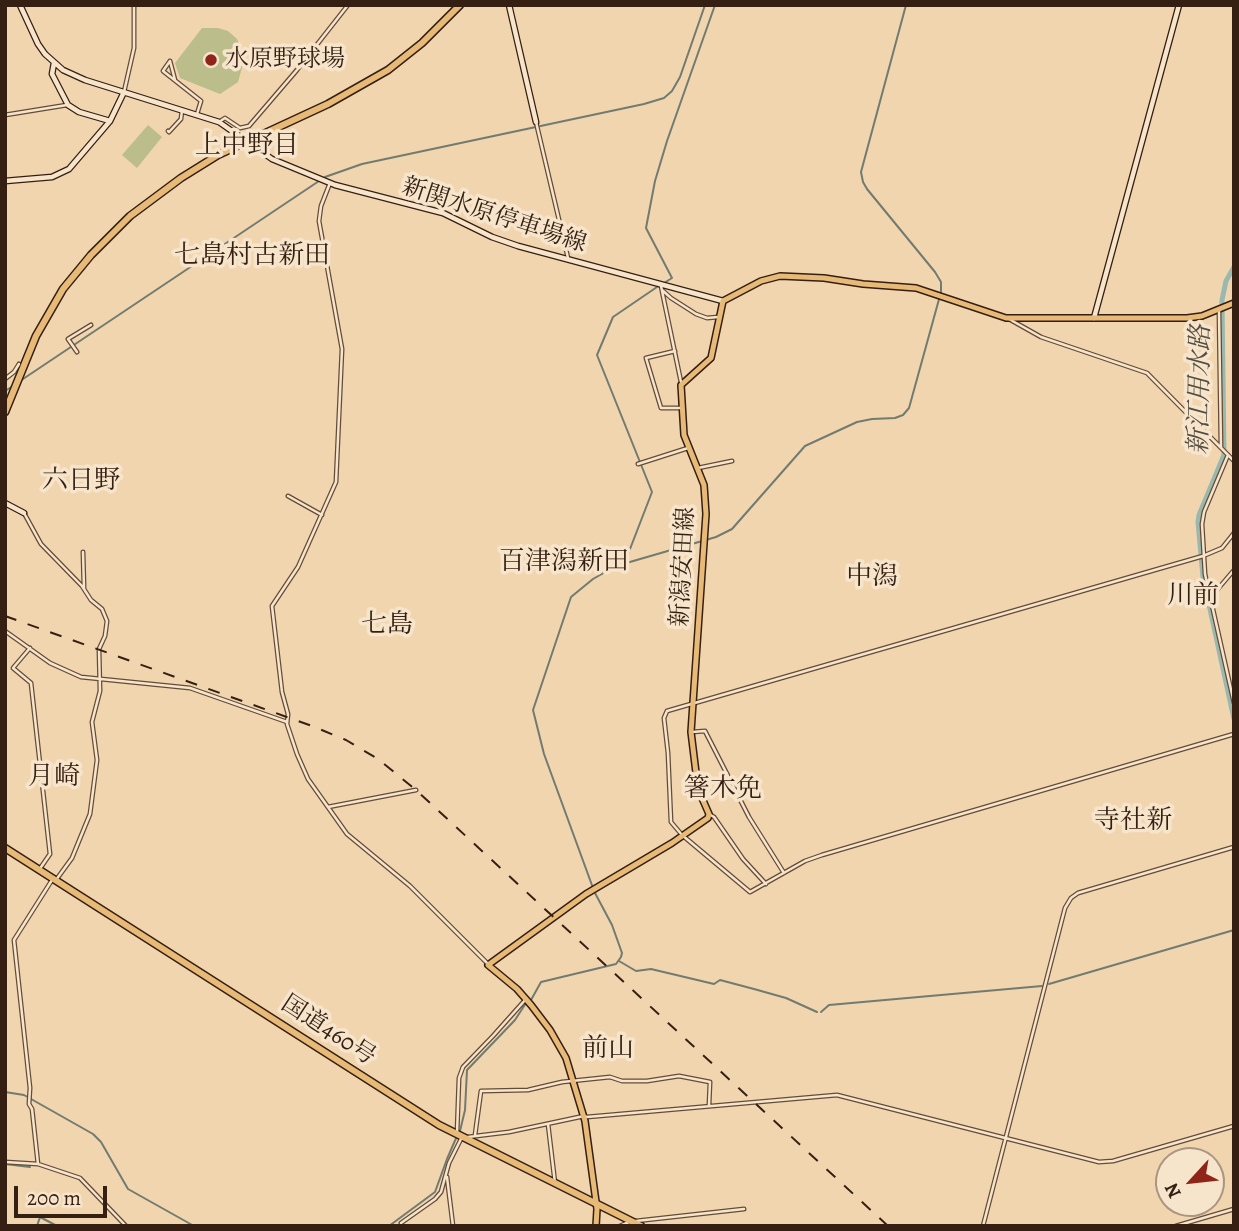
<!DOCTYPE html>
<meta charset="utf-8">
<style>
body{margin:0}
#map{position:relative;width:1239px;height:1231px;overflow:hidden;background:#f1d5af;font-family:Alegreya,serif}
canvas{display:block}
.frame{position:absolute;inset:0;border:7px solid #351f12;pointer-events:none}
.north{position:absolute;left:1155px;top:1147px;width:70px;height:70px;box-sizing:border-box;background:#f6e4cb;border:2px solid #a99581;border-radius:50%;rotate:243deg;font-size:19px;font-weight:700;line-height:28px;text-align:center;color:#351f12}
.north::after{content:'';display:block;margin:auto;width:24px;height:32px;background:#8f2418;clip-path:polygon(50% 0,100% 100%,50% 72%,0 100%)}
.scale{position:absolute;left:14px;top:1186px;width:93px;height:32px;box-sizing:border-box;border:4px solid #351f12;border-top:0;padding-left:9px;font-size:21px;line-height:24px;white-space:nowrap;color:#351f12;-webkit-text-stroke:5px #f6e4cb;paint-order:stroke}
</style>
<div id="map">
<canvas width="1239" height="1231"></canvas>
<div class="frame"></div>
<div class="north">N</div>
<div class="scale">200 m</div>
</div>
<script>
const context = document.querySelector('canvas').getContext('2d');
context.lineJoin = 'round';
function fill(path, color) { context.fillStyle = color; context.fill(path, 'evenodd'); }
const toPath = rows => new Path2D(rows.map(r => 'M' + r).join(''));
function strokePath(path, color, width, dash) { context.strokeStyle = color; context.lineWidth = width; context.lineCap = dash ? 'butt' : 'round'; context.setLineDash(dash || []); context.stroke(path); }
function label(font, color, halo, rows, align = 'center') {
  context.font = font + ' Alegreya,"Noto Serif JP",serif'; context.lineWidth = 7; context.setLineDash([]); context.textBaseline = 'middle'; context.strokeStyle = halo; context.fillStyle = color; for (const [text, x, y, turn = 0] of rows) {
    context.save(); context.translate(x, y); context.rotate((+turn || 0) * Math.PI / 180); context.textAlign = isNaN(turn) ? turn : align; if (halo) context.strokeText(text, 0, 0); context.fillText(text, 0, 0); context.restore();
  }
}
fill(toPath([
 [202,28,218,28,228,31,237,39,245,57,238,82,220,94,180,78,175,63],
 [148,125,162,137,137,168,122,155]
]), '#bbbd8a');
strokePath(toPath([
 [664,283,672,278,646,228,655,181,667,141,715,5],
 [20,381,325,177,362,164,644,104,664,98,672,91,680,77,705,5],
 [5,391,13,386],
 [625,562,652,492,597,355,613,317,657,287],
 [593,888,544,754,533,710,571,597,593,579,616,566,716,537,732,529,805,446,857,422,872,419,895,418,903,415,909,408,941,292,941,282,935,272,867,189,863,182,861,172,906,5],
 [619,961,636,971,651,969,714,984,720,980,754,989,786,998,817,1012],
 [1049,984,1234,930],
 [531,1000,541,982,616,964,621,957,622,953,612,925,595,893],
 [821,1012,829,1005,1042,986],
 [5,1092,24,1095,93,1134,101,1142,128,1189,194,1226],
 [460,1131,465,1110,467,1070,515,1020,526,1003],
 [5,1164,30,1167],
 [37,1226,40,1217,57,1226],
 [389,1226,435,1192,447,1159,457,1136]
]), '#727b70', 2);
strokePath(toPath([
 [1234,267,1226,281,1222,300,1224,455,1199,515,1198,522,1203,577,1234,719]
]), '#9bb8ae', 5);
const street = toPath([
 [175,80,170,61,163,71,201,101,197,114],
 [124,92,134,48,134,5],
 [5,115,67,105],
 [219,122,225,118,240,128,249,126,297,70,348,5],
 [536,122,568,258],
 [168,131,169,132,181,119,182,110],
 [330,183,321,206,319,221,342,349,336,482,298,567,272,606,282,692,288,714,287,724,297,754,308,779,347,834,410,886,488,964],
 [661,286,681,382],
 [662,290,671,298,696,314,707,318,718,317],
 [1219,311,1221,448],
 [1009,319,1041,337,1147,373,1234,461],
 [675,351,646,358,661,408,680,408],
 [77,352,68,339,91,325],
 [5,379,14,372,19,364],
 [1228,455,1204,512,1202,524,1205,574,1234,703],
 [638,464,688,448],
 [698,468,732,461],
 [288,496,322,515],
 [24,513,41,544,82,586,91,600,102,609,107,621,105,636,99,649,100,691,92,722,97,760,90,814,72,858,56,880],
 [1234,533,1222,548,1203,556,667,711,664,718,668,753,671,822,682,835,750,892,805,861,822,855,1234,734],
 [83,552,84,588],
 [1217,590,1234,570],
 [5,631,50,663,81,677,190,688,287,722],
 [30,648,13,668,31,683,50,854,39,870],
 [692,732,705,731,749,817,784,873],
 [328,807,416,790],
 [709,814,714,817,743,859,766,884],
 [548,1124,555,1183],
 [457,1133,459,1078,463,1067,493,1036,526,999],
 [475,1135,481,1091,528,1090,562,1082,610,1077,622,1081,647,1081,679,1076,710,1082,709,1105],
 [468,1137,509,1132,584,1116,587,1117,837,1095,1099,1162,1113,1161,1234,1126],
 [5,1162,38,1164,80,1178,126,1226],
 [38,1164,32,1109,29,1104,30,1088,14,940,52,880],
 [447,1177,453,1226],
 [636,1221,744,1209],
 [401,1223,435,1199,441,1192,449,1163,461,1139],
 [620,1226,629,1222],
 [983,1226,1065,908,1071,898,1078,893,1234,847],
 [1176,1226,1234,1209]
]);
const secondary = toPath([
 [20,5,38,44,45,54,63,70,85,80,219,122,272,159,335,185,443,213,492,237,518,246,723,301],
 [509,5,536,122],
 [54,63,52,74,68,105,79,112,110,121],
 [5,181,52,177,69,169,110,121,124,92],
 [1094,318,1179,5],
 [5,503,24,513]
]);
const primary = toPath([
 [596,1226,597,1209,585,1121,566,1058,550,1030,531,1005,517,989,488,965,586,894,672,843,708,818,709,814,698,789,691,732,706,514,704,485,684,435,681,385,711,358,723,301,761,281,780,276,824,278,863,284,916,288,1006,318,1187,318,1202,316,1234,303]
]);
const highway = toPath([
 [5,412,36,336,63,289,91,255,130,216,181,178,218,155,328,104,388,70,422,43,460,5],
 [5,848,439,1125,641,1226]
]);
strokePath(street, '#644c39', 5);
strokePath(secondary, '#351f12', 7);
strokePath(primary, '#351f12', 8);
strokePath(highway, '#351f12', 9);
strokePath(street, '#f6e4cb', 2.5);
strokePath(secondary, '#f6e4cb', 4.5);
strokePath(primary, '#e8ba78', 5);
strokePath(highway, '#e8ba78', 6);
strokePath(toPath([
 [5,616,312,726,346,740,378,759,416,790,888,1226]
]), '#351f12', 2, [12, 12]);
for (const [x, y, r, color] of [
 [211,60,7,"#8f2418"]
]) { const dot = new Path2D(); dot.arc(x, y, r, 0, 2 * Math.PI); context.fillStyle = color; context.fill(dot); strokePath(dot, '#f6e4cb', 2.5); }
label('24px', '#351f12', '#f6e4cb', [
 ["水原野球場",225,60]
], 'left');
label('24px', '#351f12', '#f6e4cb', [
 ["新関水原停車場線",494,216,18],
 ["新潟安田線",684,567,-87],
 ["国道460号",328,1031,33]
]);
label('26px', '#351f12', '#f6e4cb', [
 ["上中野目",247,147],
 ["七島村古新田",252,257],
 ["六日野",81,482],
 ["百津潟新田",564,563],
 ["中潟",872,578],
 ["川前",1193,597],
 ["七島",387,626],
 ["月崎",54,778],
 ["箸木免",723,790],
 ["寺社新",1133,822],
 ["前山",608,1050]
]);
label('italic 26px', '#544d41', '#f6e4cb', [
 ["新江用水路",1201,390,-89]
]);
</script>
